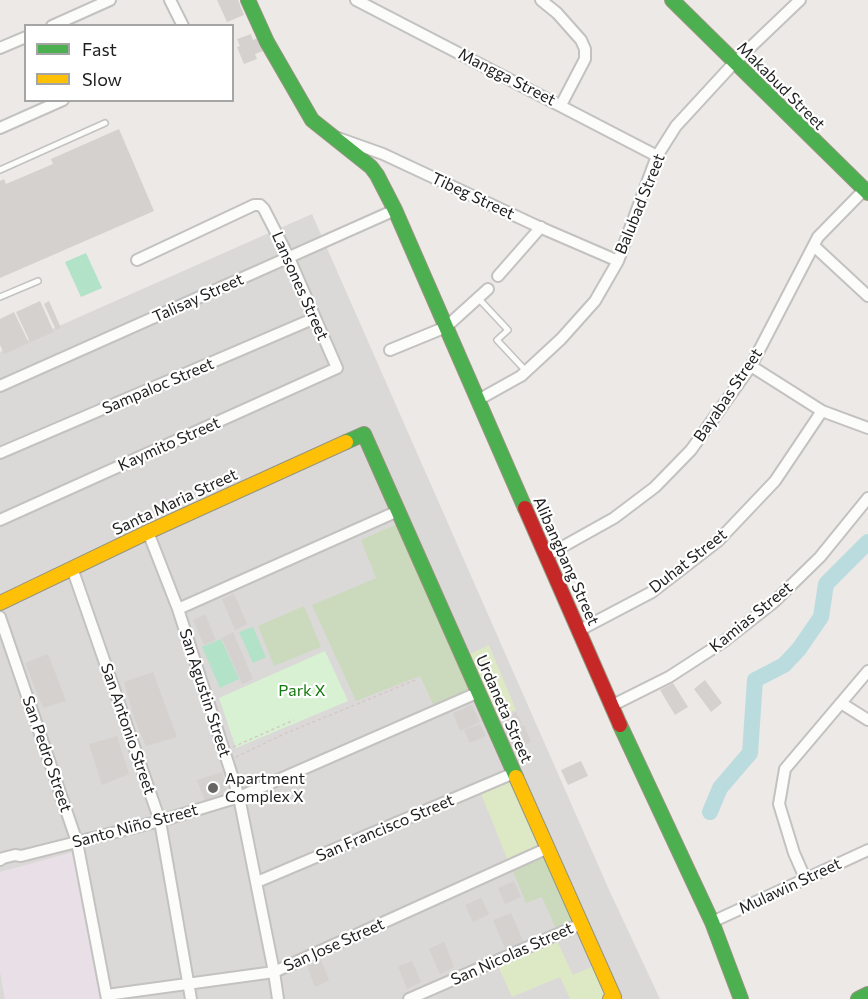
<!DOCTYPE html>
<meta charset="utf-8">
<style>
body{margin:0}
#map{position:relative;width:868px;height:999px;overflow:hidden;background:#ece9e6;font-family:Commissioner,sans-serif}
canvas{display:block}
.legend{position:absolute;left:24px;top:24px;width:210px;height:78px;box-sizing:border-box;background:#fff;border:2px solid #a5a5a5;margin:0;padding:8px 10px;list-style:none;font-size:18px;color:#1e1e1e}
.legend li{display:flex;align-items:center;gap:12px;height:30px}
.legend b{width:30px;border:2px solid #a5a5a5}
</style>
<div id="map">
<canvas width="868" height="999"></canvas>
<ul class="legend">
<li><b style="height:8px;background:#4caf50"></b>Fast</li>
<li><b style="height:8px;background:#ffc107"></b>Slow</li>
</ul>
</div>
<script>
const context = document.querySelector('canvas').getContext('2d');
context.lineJoin = 'round';
function fill(path, color) { context.fillStyle = color; context.fill(path, 'evenodd'); }
const toPath = rows => new Path2D(rows.map(r => 'M' + r).join(''));
function strokePath(path, color, width, dash) { context.strokeStyle = color; context.lineWidth = width; context.lineCap = dash ? 'butt' : 'round'; context.setLineDash(dash || []); context.stroke(path); }
function label(font, color, halo, rows, align = 'center') {
  context.font = font + ' Commissioner,sans-serif'; context.lineWidth = 4.5; context.setLineDash([]); context.textBaseline = 'middle'; context.strokeStyle = halo; context.fillStyle = color; for (const [text, x, y, turn = 0] of rows) {
    context.save(); context.translate(x, y); context.rotate((+turn || 0) * Math.PI / 180); context.textAlign = isNaN(turn) ? turn : align; if (halo) context.strokeText(text, 0, 0); context.fillText(text, 0, 0); context.restore();
  }
}
fill(toPath([
 [312,214,610,892,660,999,0,999,0,352]
]), '#dbd9d8');
fill(toPath([
 [77,851,100,999,5,999,0,972,0,872]
]), '#e9dfe7');
fill(toPath([
 [489,645,516,710,495,718,470,654],
 [512,778,542,845,508,861,481,794],
 [557,941,573,975,595,965,610,996,602,999,570,999,560,977,512,997,498,966]
]), '#dde8c5');
fill(toPath([
 [397,524,474,692,435,708,420,676,356,701,312,605,376,578,361,540],
 [304,606,321,647,274,666,258,626],
 [543,855,577,922,557,931,542,897,526,903,512,869]
]), '#cbdabc');
fill(toPath([
 [325,651,348,701,236,748,219,698]
]), '#d7f1d2');
fill(toPath([
 [86,253,102,288,81,297,65,262],
 [253,627,266,657,253,663,239,632],
 [221,639,239,679,220,688,202,647]
]), '#b2e2c7');
strokePath(toPath([
 [710,812,720,788,750,753,755,680,784,665,799,649,821,617,826,584,868,542]
]), '#badcde', 16);
fill(toPath([
 [217,0,238,0,244,15,227,22],
 [251,34,253,40,258,38,263,51,255,54,257,59,244,64,237,47,240,46,237,39],
 [119,129,154,211,0,278,0,181,4,179,6,184,53,164,51,159],
 [40,301,54,332,30,342,16,312],
 [49,301,61,328,56,330,44,304],
 [14,312,29,343,4,354,0,345,0,319],
 [234,594,247,624,235,630,222,599],
 [205,614,216,640,204,645,193,620],
 [233,632,253,679,242,684,222,638],
 [48,654,66,701,43,708,25,663],
 [153,672,177,737,146,746,134,718,124,682],
 [705,680,722,703,711,712,694,689],
 [673,683,688,707,675,715,660,690],
 [472,705,480,722,460,731,453,713],
 [516,712,522,723,501,733,497,722],
 [480,724,486,736,470,743,464,730],
 [524,725,531,742,508,752,501,735],
 [117,736,129,774,102,785,89,744],
 [581,761,588,776,568,785,561,770],
 [222,772,228,795,206,804,197,780],
 [514,881,521,897,505,904,498,888],
 [481,898,489,914,473,922,465,905],
 [511,913,524,943,506,951,493,920],
 [444,942,454,967,440,974,429,949],
 [321,960,329,980,315,987,307,966],
 [412,961,421,982,407,989,398,966]
]), '#d4d1cf');
const lane = toPath([
 [0,170,105,123],
 [0,297,38,281],
 [479,299,508,330,497,340,526,371]
]);
const street = toPath([
 [170,0,183,26],
 [356,0,657,156],
 [541,0,557,13,581,40,585,49,585,59,561,105],
 [52,26,110,0],
 [0,48,26,37],
 [0,128,63,100],
 [338,138,383,154,537,226,618,261],
 [814,246,868,296],
 [498,276,541,227],
 [390,350,446,327,488,289],
 [751,366,822,411,868,428],
 [0,386,395,210],
 [478,400,521,376,561,339,595,301,618,261,657,156,676,126,734,63,800,0],
 [0,453,315,318],
 [0,520,337,368,289,258,264,209,260,205,254,205,137,260],
 [148,532,178,609,239,797,274,972,278,999],
 [546,556,614,518,655,487,691,450,751,366,818,237,864,190],
 [72,568,160,821,191,999],
 [178,609,398,511],
 [0,617,77,842,107,999],
 [578,631,652,592,718,541,775,481,822,411],
 [841,703,868,720],
 [611,706,669,677,723,642,774,602,820,557,868,498],
 [0,860,3,858,15,855,21,856,160,821,239,797,479,692],
 [805,878,794,853,779,804,785,769,868,671],
 [257,882,514,773],
 [712,922,868,850],
 [107,995,274,972,548,848],
 [409,999,581,924]
]);
const fast = toPath([
 [248,0,267,42,312,120,371,167,377,175,395,210,525,508],
 [672,0,868,193],
 [346,442,364,434,516,777],
 [620,725,712,922,741,999],
 [858,999,868,994]
]);
const slow = toPath([
 [0,603,148,532,346,442],
 [516,777,614,997,610,999]
]);
const jam = toPath([
 [525,508,620,725]
]);
strokePath(lane, '#c3c2c1', 8);
strokePath(street, '#c3c2c1', 14);
strokePath(fast, '#96947f', 16);
strokePath(slow, '#96947f', 16);
strokePath(jam, '#96947f', 16);
strokePath(toPath([
 [233,747,294,720],
 [236,757,284,734,418,679]
]), '#d6c7c7', 1.5, [3, 3]);
strokePath(lane, '#fcfcfb', 5);
strokePath(street, '#fcfcfb', 10);
strokePath(fast, '#4caf50', 14);
strokePath(slow, '#ffc107', 14);
strokePath(jam, '#c62828', 14);
for (const [x, y, r, color] of [
 [213,788,6,"#666564"]
]) { const dot = new Path2D(); dot.arc(x, y, r, 0, 2 * Math.PI); context.fillStyle = color; context.fill(dot); strokePath(dot, '#fff', 2); }
label('16px', '#1e1e1e', '#fff', [
 ["Mangga Street",507,77,27],
 ["Makabud Street",781,86,45],
 ["Tibeg Street",473,196,25],
 ["Balubad Street",640,204,-68],
 ["Lansones Street",300,286,66],
 ["Talisay Street",198,298,-24],
 ["Sampaloc Street",158,386,-23],
 ["Bayabas Street",728,395,-56],
 ["Kaymito Street",169,444,-24],
 ["Santa Maria Street",175,502,-25],
 ["Alibangbang Street",566,561,66],
 ["Duhat Street",688,561,-38],
 ["Kamias Street",751,617,-39],
 ["San Agustin Street",205,693,72],
 ["Urdaneta Street",504,709,66],
 ["San Antonio Street",128,729,71],
 ["San Pedro Street",47,754,71],
 ["Santo Niño Street",135,826,-15],
 ["San Francisco Street",385,828,-23],
 ["Mulawin Street",790,886,-25],
 ["San Jose Street",334,945,-24],
 ["San Nicolas Street",512,954,-24]
]);
label('16px', '#14790e', '#fff', [
 ["Park X",302,691]
]);
label('16px', '#1e1e1e', '#fff', [
 ["Apartment",225,779],
 ["Complex X",225,797]
], 'left');
</script>
